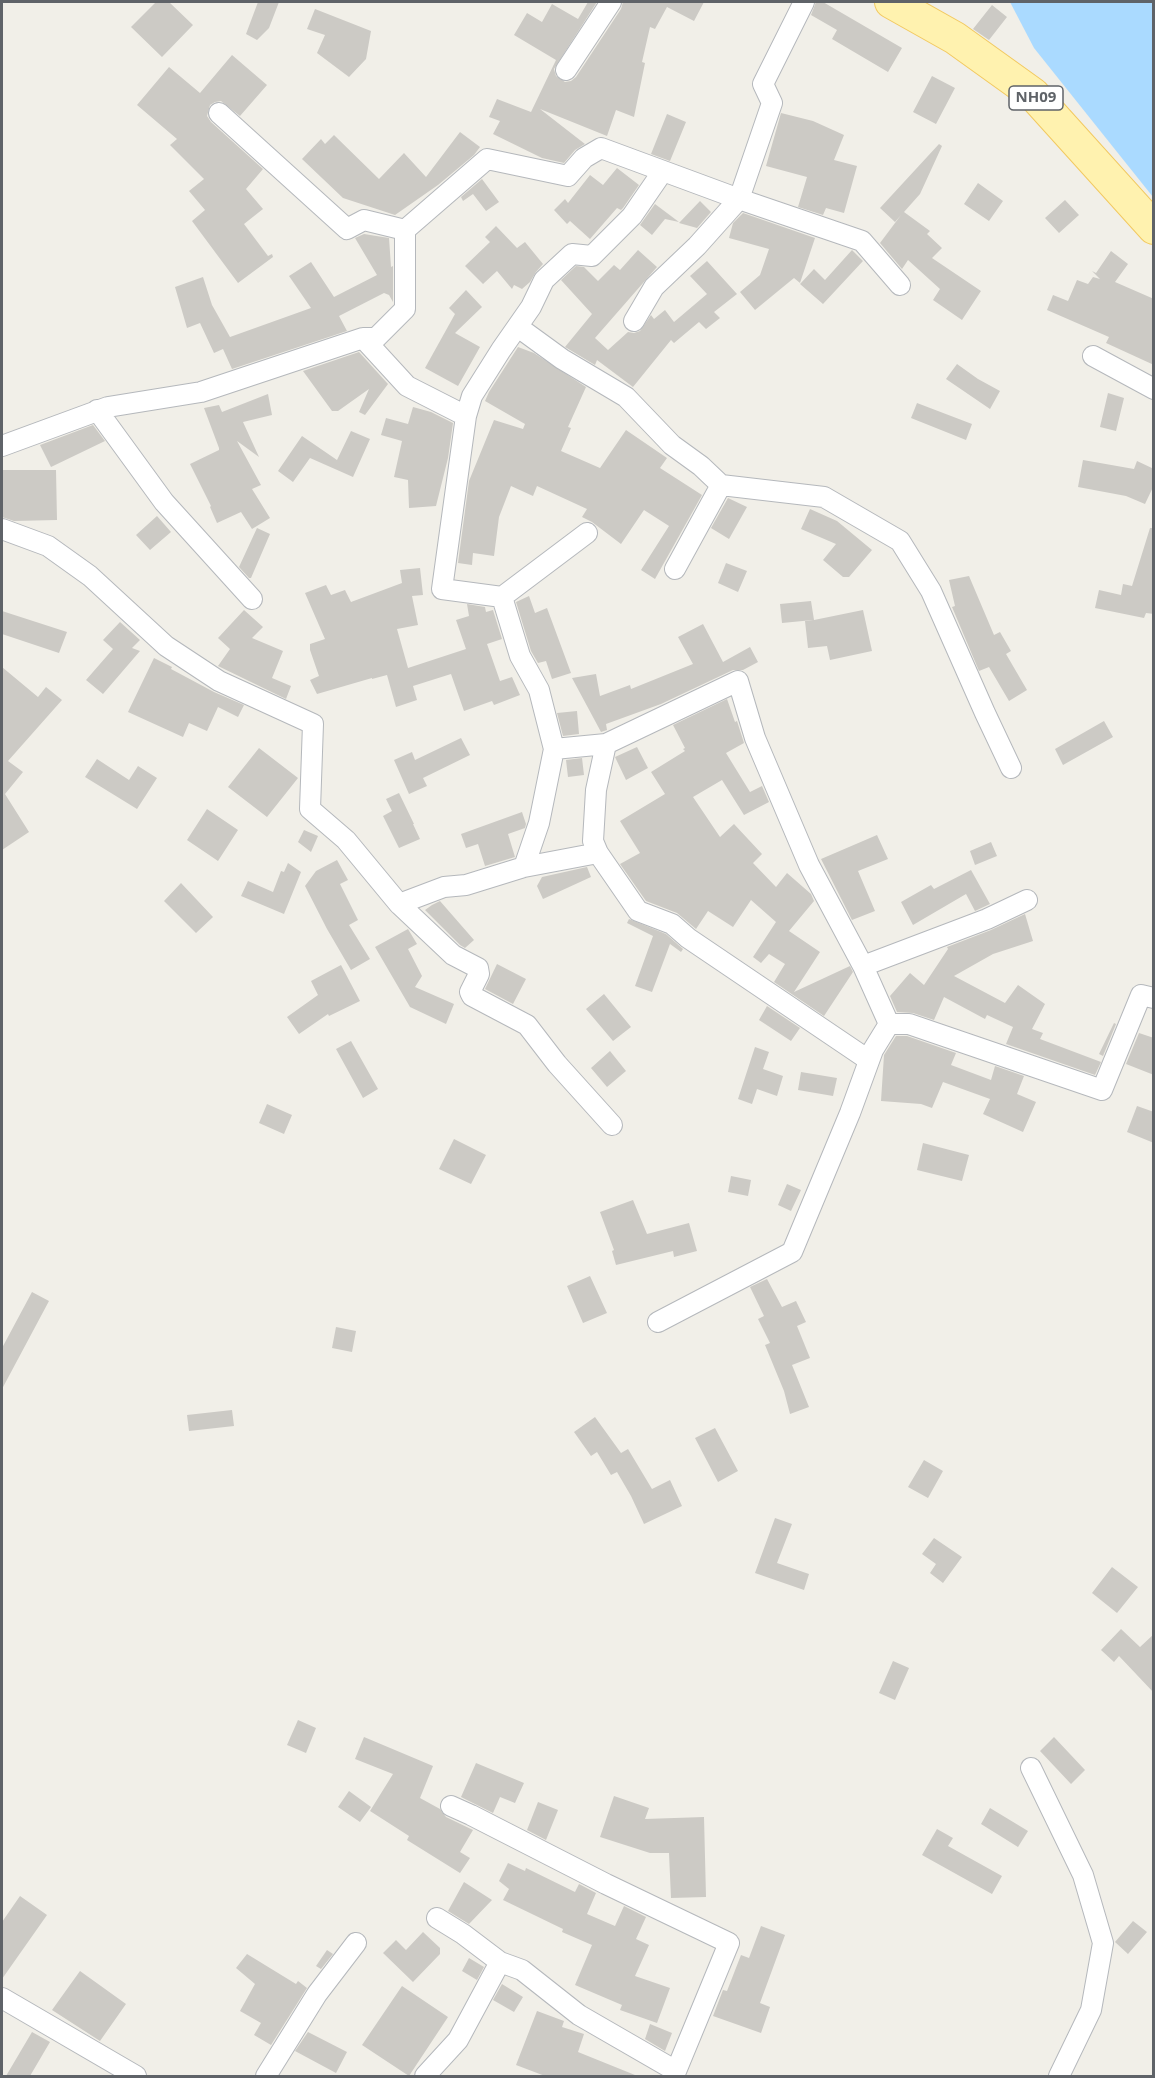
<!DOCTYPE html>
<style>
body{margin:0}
#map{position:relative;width:1155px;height:2078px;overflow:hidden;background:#f1efe8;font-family:"Open Sans",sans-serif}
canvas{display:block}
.frame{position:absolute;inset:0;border:3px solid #5f6368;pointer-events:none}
</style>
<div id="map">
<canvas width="1155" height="2078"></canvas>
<div class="frame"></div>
</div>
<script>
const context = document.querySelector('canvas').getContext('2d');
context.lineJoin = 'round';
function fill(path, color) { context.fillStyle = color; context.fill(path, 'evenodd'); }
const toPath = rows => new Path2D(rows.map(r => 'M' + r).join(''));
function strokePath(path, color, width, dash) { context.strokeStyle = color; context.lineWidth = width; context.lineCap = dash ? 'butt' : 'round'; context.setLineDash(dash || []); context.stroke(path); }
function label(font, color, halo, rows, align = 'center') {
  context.font = font + ' "Open Sans",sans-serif'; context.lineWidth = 6; context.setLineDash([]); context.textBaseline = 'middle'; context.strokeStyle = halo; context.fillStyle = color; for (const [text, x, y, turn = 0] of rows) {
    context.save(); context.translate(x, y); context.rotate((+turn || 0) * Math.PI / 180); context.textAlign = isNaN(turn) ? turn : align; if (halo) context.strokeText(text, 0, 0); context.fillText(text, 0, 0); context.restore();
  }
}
fill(toPath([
 [1010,2,1153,2,1153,197,1034,48]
]), '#aadaff');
fill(toPath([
 [156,2,169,2,193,25,162,57,131,27],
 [258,2,279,2,269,28,257,40,246,34],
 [588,2,597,2,554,69,556,76,565,82,571,81,576,77,621,9,623,2,704,2,694,21,667,7,655,29,650,27,642,62,645,63,634,117,616,110,607,136,540,109,585,144,575,150,564,163,542,158,493,134,500,121,489,117,497,99,531,112,556,60,514,35,527,13,542,22,552,4,578,19],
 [816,2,823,2,902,48,888,72,832,39,837,30,811,15],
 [992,5,1007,17,989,40,973,29],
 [315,9,371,31,366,59,349,77,317,53,325,35,307,29],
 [232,55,267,85,240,116,221,101,215,102,210,105,207,116,211,122,263,169,246,189,263,209,244,224,268,256,272,254,273,257,238,283,192,221,205,210,189,191,204,179,170,145,177,139,137,105,169,67,200,93],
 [932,76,955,88,936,124,913,112],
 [781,113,813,121,844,135,834,160,857,166,844,213,826,208,823,215,798,207,807,177,766,166],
 [667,114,686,122,670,161,651,154],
 [460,132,480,147,474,155,438,185,395,215,343,198,302,159,321,139,325,144,334,135,379,179,404,153,426,177],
 [939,144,942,146,920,194,904,212,930,231,927,234,942,248,932,258,981,291,962,320,933,300,940,289,908,260,902,269,880,243,901,215,895,222,880,208],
 [617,168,639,185,623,208,621,210,617,208,590,239,570,221,567,224,554,210,565,199,568,203,590,175,603,185],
 [482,179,499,202,486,211,473,194,463,201,461,197],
 [978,183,1003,201,989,221,964,204],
 [1065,200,1079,215,1059,233,1045,218],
 [700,201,711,212,697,228,679,223],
 [655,204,679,222,665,219,652,235,640,225],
 [743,213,815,238,800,283,794,278,755,310,740,292,760,275,769,249,729,238,733,223],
 [496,226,517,248,525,242,543,264,536,272,530,282,522,289,514,285,512,289,497,271,483,284,465,266,490,242,485,237],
 [364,234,389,238,391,267,393,266,393,302,389,295,384,293,339,316,347,331,232,369,223,349,214,353,200,323,187,328,175,287,203,277,212,305,230,337,311,308,289,276,311,262,334,297,377,275,355,238],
 [638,250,657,267,595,338,608,350,628,332,634,333,640,331,651,315,654,319,665,310,674,322,707,294,690,276,707,261,737,294,714,312,720,318,706,329,699,322,674,343,671,340,633,387,597,360,595,365,565,347,592,314,561,280,576,266,584,267,598,281,614,265,620,270],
 [852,250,863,261,823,304,800,284,814,269,825,280],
 [1111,251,1128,264,1115,282,1154,299,1154,365,1106,343,1109,337,1047,310,1053,295,1068,301,1077,280,1088,284,1093,277,1100,279,1092,271,1096,273],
 [466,290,482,307,455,333,480,347,458,386,425,368,455,314,449,308],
 [518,347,534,353,586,387,568,427,571,428,561,451,600,468,626,430,667,458,660,468,702,495,655,579,641,570,669,526,644,510,621,544,592,522,582,517,587,509,537,486,533,496,511,486,499,517,494,556,473,553,472,565,458,563,469,481,494,420,523,429,525,424,485,401,489,392],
 [359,352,388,384,365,415,359,412,369,389,338,411,332,411,303,371],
 [957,364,978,379,1000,391,990,409,946,379],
 [1108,393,1124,398,1116,431,1100,427],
 [268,394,272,415,243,422,259,457,237,441,261,485,252,489,270,518,252,529,241,512,217,523,210,507,211,506,190,464,219,450,219,448,204,408,219,405,222,412],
 [917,403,972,424,966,440,911,418],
 [413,407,431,412,453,423,448,458,436,506,409,508,408,480,394,477,402,441,381,435,386,418,408,424],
 [93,425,105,441,51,467,40,445],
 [351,431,370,439,353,477,310,458,293,482,278,471,302,436,337,460],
 [1083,460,1134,469,1137,461,1154,469,1154,485,1145,504,1126,496,1078,487],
 [2,470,56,470,57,520,14,521,2,517],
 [728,498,747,507,729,539,711,528],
 [810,509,837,521,872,550,849,577,843,577,823,560,836,544,801,529],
 [157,516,171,532,150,550,136,535],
 [257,528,270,534,251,578,249,578,239,567],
 [1150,528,1154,528,1154,614,1146,613,1144,618,1095,608,1099,590,1121,595,1123,584,1132,586],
 [726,563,747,571,738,592,718,583],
 [420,568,423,595,412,596,418,625,397,629,408,668,466,649,456,620,469,616,467,604,485,607,486,612,493,610,502,639,487,644,500,681,512,677,520,695,494,705,492,701,464,711,451,674,413,686,417,700,396,707,387,675,372,679,372,678,317,694,310,680,319,676,310,650,310,644,325,639,305,593,326,585,331,595,345,590,351,602,402,583,400,570],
 [969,576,994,635,1000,632,1011,651,1006,654,1027,690,1009,701,989,667,979,671,952,607,955,606,949,580],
 [529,596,535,613,547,608,571,673,552,679,546,661,538,663,531,651,516,602],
 [811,601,814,620,863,610,872,651,830,660,827,646,808,648,805,621,813,620,782,623,780,604],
 [244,610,263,627,252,638,283,651,272,678,291,686,286,699,218,666,230,649,218,638],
 [2,611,67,632,59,653,2,634],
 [120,622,140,640,132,648,140,651,103,694,86,680,113,649,103,640],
 [703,624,723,662,750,647,758,662,743,670,733,670,661,704,606,724,607,730,601,732,572,678,596,674,600,696,630,685,631,689,693,664,678,637],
 [154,658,172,667,171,669,214,692,244,705,238,717,218,707,207,731,189,723,183,737,128,712],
 [2,667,38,697,46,687,62,700,8,761,23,772,5,794,29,832,2,850],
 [727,699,735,722,737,721,744,743,726,753,750,792,762,786,769,802,744,815,722,780,693,797,720,837,734,824,762,854,753,863,776,887,787,873,811,894,814,901,789,931,820,952,794,992,850,966,853,972,824,1016,774,982,785,964,769,954,761,963,753,957,776,922,751,900,733,927,708,911,696,929,677,913,646,901,620,864,640,853,620,821,665,794,651,772,685,751,683,749,685,748,673,725],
 [577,711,579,734,563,736,557,713],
 [1104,721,1113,737,1063,765,1055,749],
 [461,738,470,755,423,778,427,786,409,794,394,760,412,752,415,760],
 [637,747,648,768,626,780,615,757],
 [259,748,298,778,267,817,228,787],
 [582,758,584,775,568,777,566,760],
 [97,759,129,780,138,766,157,778,137,809,85,777],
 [399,793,414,824,413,824,420,839,399,848,383,816,392,811,386,799],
 [207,809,238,830,218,861,187,840],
 [522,812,526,824,525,828,508,834,515,857,485,866,478,844,466,848,461,834],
 [304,830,318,836,311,852,298,842],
 [877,835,888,859,858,871,875,911,852,920,821,859],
 [991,842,997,856,975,865,970,851],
 [337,860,348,880,340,884,358,920,349,925,370,959,351,970,327,929,305,886,316,871],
 [288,863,301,872,284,914,241,896,248,881,273,892,281,871,284,872],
 [587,867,591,877,543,899,537,886,542,877],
 [971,870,990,904,975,911,966,894,913,925,901,902,931,885,934,889],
 [181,883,213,917,196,933,164,901],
 [440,901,474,940,465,948,460,945,425,910,432,905],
 [1025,914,1033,941,993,954,954,976,1005,1003,1018,985,1045,1004,1032,1029,1043,1033,1040,1039,1101,1062,1095,1075,1006,1044,1013,1027,987,1015,985,1019,944,997,934,1020,913,1013,897,1012,890,996,910,973,924,985,948,949,947,947,991,930],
 [629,919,666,934,683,949,681,952,670,944,652,992,635,986,653,936,627,923],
 [408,929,417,944,408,949,422,976,415,987,454,1004,446,1024,410,1007,375,947],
 [497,964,526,979,513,1004,485,989],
 [341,965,360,1001,329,1016,328,1014,299,1034,287,1017,318,995,311,981],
 [604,994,631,1027,613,1041,586,1009],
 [767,1006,800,1028,791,1041,759,1020],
 [1114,1023,1116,1024,1103,1056,1099,1054],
 [1139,1033,1154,1038,1154,1075,1126,1064],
 [896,1036,907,1036,956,1053,951,1065,991,1080,995,1066,1024,1076,1017,1094,1036,1102,1023,1132,983,1114,990,1099,943,1082,932,1108,921,1104,881,1101,884,1055],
 [351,1041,378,1089,363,1098,336,1049],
 [755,1047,769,1052,763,1069,783,1076,777,1096,757,1089,752,1104,738,1099],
 [610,1051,626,1071,607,1087,591,1068],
 [801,1072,837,1078,833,1096,798,1090],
 [267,1104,292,1115,284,1134,259,1123],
 [1137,1106,1154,1112,1154,1143,1127,1132],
 [454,1139,486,1155,471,1184,439,1169],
 [923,1143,969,1155,962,1181,917,1170],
 [731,1176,751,1180,748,1196,728,1192],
 [787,1184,801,1190,791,1211,778,1205],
 [633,1200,647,1234,689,1223,697,1251,674,1257,673,1251,616,1265,612,1251,614,1250,600,1212],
 [590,1276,607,1313,583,1323,567,1286],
 [767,1279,782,1307,796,1301,806,1322,797,1326,810,1358,792,1365,809,1407,790,1414,784,1391,765,1345,770,1343,758,1319,764,1316,750,1287],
 [32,1292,49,1301,2,1389,2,1348],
 [336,1327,356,1331,352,1352,332,1348],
 [232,1410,234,1426,189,1431,187,1415],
 [595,1417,621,1453,628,1449,652,1489,670,1480,682,1506,644,1524,631,1496,617,1472,611,1475,597,1452,591,1456,574,1432],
 [715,1428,738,1471,718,1482,695,1438],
 [924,1460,943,1471,928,1498,908,1487],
 [775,1518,792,1524,777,1563,809,1574,804,1590,755,1573],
 [934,1538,962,1557,943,1583,930,1573,936,1564,922,1554],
 [1112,1567,1138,1587,1117,1613,1092,1593],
 [1121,1629,1140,1647,1154,1634,1154,1693,1119,1656,1114,1662,1101,1650],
 [893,1661,909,1668,895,1700,879,1693],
 [298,1720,316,1728,306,1753,287,1745],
 [364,1737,433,1766,420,1798,440,1809,446,1817,473,1830,460,1852,470,1858,460,1873,407,1840,409,1836,370,1811,393,1774,355,1759],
 [1054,1737,1085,1770,1071,1784,1040,1751],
 [476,1763,524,1783,515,1803,500,1797,493,1813,461,1797],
 [349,1791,371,1807,360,1822,338,1807],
 [614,1796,649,1808,645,1819,704,1817,706,1897,671,1898,669,1853,650,1853,600,1837],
 [538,1802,558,1810,546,1840,527,1830],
 [990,1808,1028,1831,1018,1847,981,1824],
 [937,1829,953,1838,948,1846,1002,1876,992,1894,922,1855],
 [508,1863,525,1871,526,1868,575,1892,579,1884,596,1893,587,1914,615,1926,624,1906,646,1917,636,1939,649,1945,635,1976,670,1988,657,2023,620,2010,622,2005,575,1985,592,1945,562,1932,563,1929,503,1900,509,1889,499,1881],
 [464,1882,492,1900,469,1924,448,1911],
 [20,1896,47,1915,2,1979,2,1922],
 [1133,1921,1147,1932,1128,1954,1115,1942],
 [761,1926,785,1935,760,2003,770,2007,761,2033,713,2016,723,1990,727,1991,741,1955,749,1958],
 [423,1932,440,1948,440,1954,413,1982,383,1953,396,1940,406,1950],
 [327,1950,333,1954,321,1969,316,1966],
 [247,1954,296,1984,298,1981,307,1988,271,2045,254,2035,261,2023,240,2011,255,1984,236,1968],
 [469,1958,484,1967,477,1980,462,1971],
 [80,1971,126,2004,100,2041,52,2010],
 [502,1984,523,1997,514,2012,493,2000],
 [402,1986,448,2017,409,2076,362,2045],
 [537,2011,564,2021,562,2027,584,2034,578,2052,635,2075,635,2076,545,2076,516,2065],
 [650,2024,672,2033,665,2051,645,2039],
 [32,2032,50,2042,30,2076,6,2076],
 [308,2032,347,2052,336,2073,295,2051]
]), '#cccac5');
const minor = toPath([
 [566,70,611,2],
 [219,113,347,229,364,220,405,230],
 [663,171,632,216,592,256,572,254,544,280,531,307,501,350,472,396,466,416,442,589,502,597,520,656,539,690,554,749,606,744,738,681,755,738,809,865,863,966,889,1024],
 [634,321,654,287,697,246,739,199,862,241,900,285],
 [518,327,562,359,626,397,672,445,701,466,721,485,824,497,900,541,931,591,985,713,1011,768],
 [363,338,407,386,466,416],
 [1093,356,1154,389],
 [97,410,164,502,252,599],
 [2,446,108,407,201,392,363,338,376,338,405,309,405,230,487,159,568,176,584,158,601,148,739,199,772,103,763,84,804,2],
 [2,529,48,546,90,576,166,646,219,681,313,724,310,809,346,840,399,904,444,887,466,885,524,867,598,853],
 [675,569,721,485],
 [502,597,587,533],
 [606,744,596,790,593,841,598,853,638,911,672,924,688,938,867,1059,873,1050],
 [524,867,539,823,554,749],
 [399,904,453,955,478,968,479,974,470,992,472,996,527,1025,557,1064,612,1125],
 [863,966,987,919,1027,900],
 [658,1322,792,1252,850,1113,873,1050,889,1024,909,1024,1102,1090,1141,995,1154,998],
 [1031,1768,1083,1875,1103,1943,1091,2010,1059,2076],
 [451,1806,471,1815,606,1884,729,1943,674,2076],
 [437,1918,463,1934,500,1962,522,1970,579,2015,676,2071],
 [2,1998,136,2076],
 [266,2076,317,1994,356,1943],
 [425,2076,458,2040,500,1962]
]);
const primary = toPath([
 [891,2,955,38,1033,94,1154,228]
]);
strokePath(minor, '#b5b8bc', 22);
strokePath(primary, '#f2c960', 34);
strokePath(minor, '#fff', 20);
strokePath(primary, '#fff2af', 32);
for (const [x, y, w] of [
 [1036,98,54]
]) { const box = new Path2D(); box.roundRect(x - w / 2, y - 12, w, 24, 4.5); context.fillStyle = '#fff'; context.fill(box); strokePath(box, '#5f6368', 1.5); }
label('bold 15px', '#5f6368', null, [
 ["NH09",1036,98]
]);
</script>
